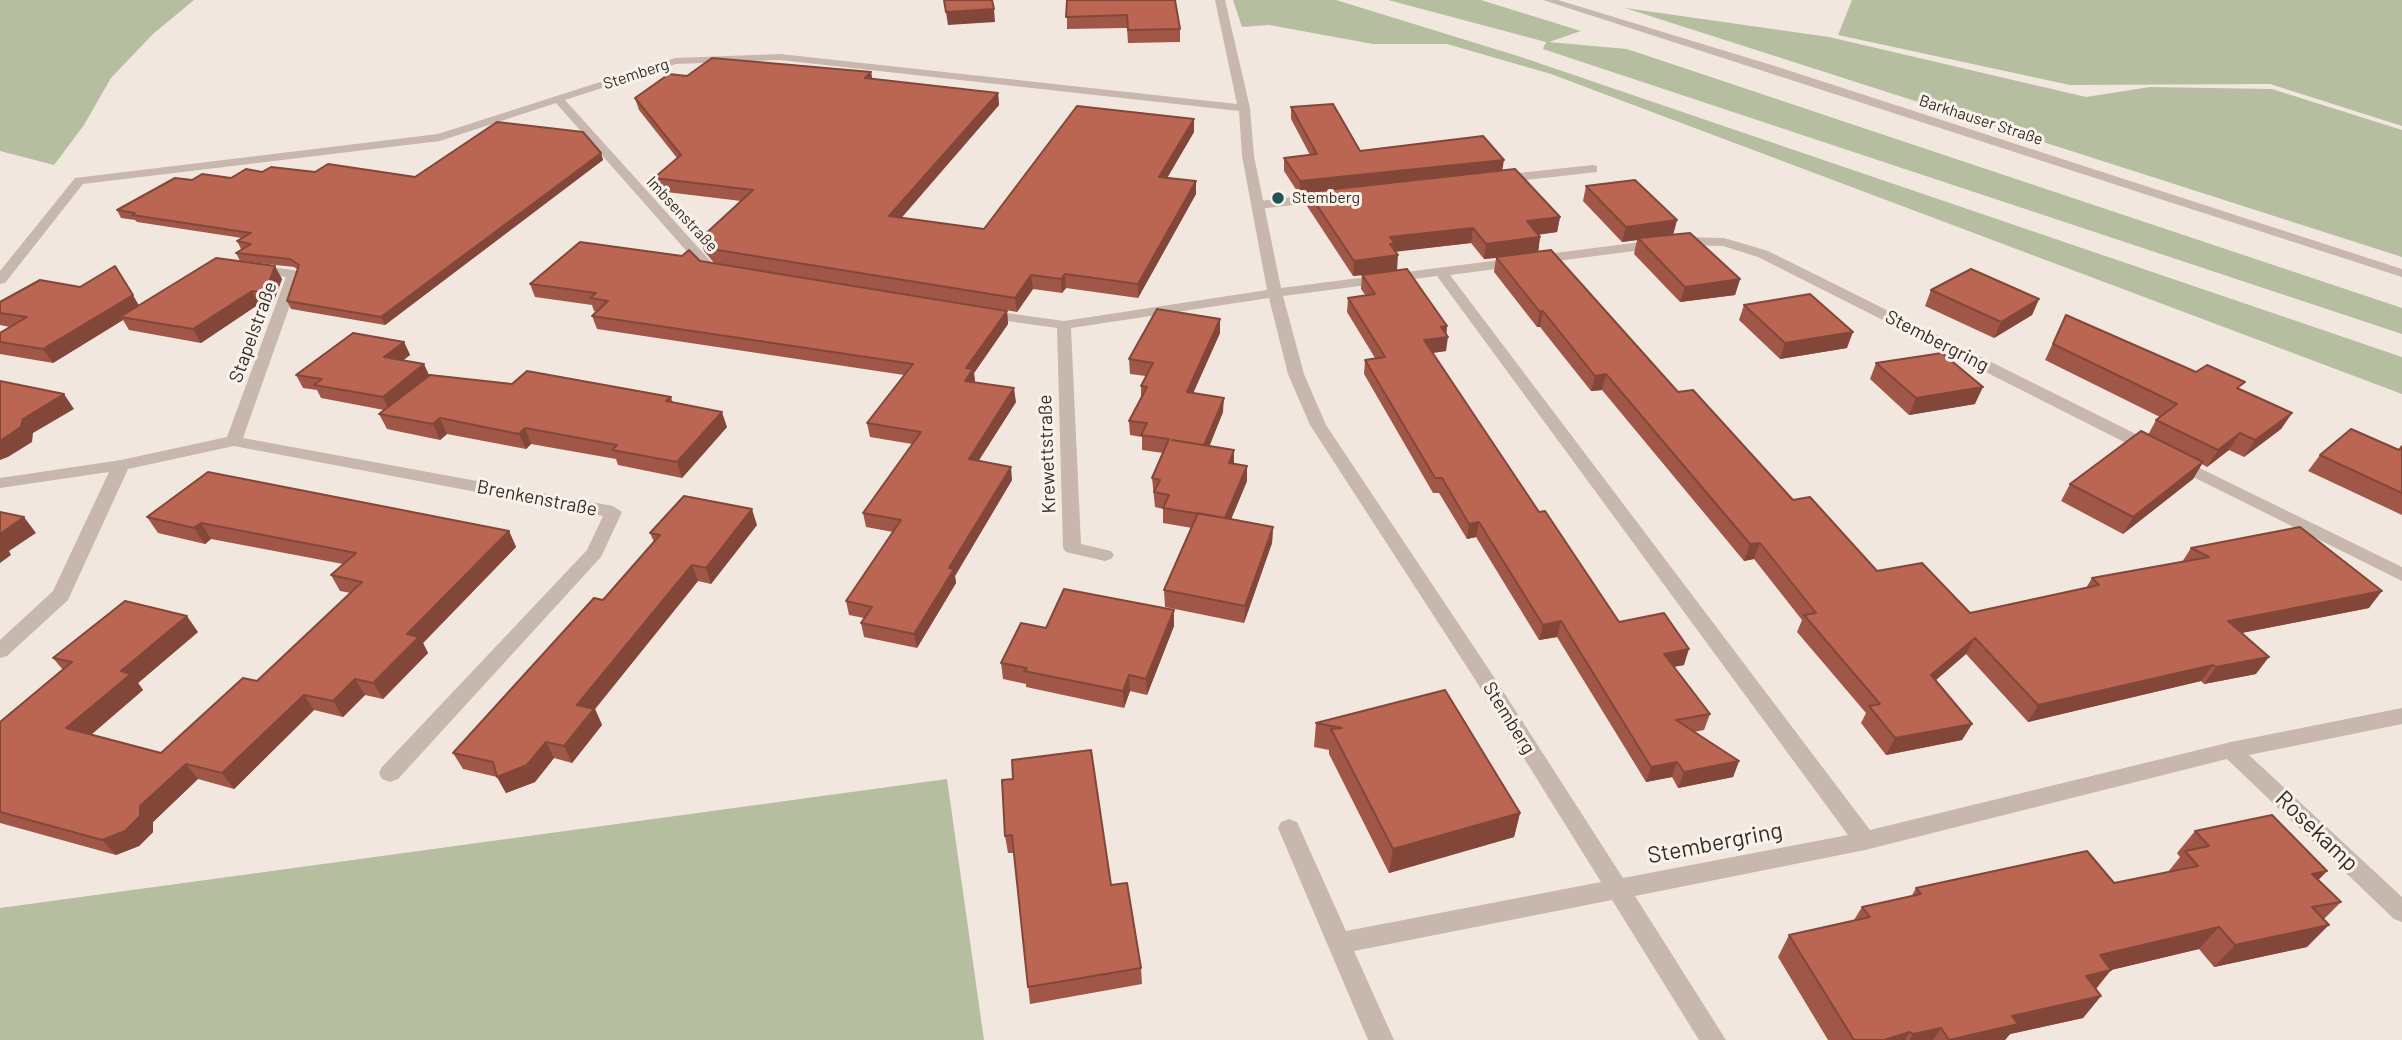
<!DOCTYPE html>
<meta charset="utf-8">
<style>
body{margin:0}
canvas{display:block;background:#f1e7df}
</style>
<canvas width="2402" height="1040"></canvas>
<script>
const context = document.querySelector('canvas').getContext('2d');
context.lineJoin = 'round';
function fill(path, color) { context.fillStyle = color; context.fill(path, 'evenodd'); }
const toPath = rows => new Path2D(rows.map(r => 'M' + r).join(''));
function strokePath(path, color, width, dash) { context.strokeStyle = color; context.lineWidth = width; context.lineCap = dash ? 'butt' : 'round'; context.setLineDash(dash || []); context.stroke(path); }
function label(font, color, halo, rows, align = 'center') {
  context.font = font + ' Barlow,sans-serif'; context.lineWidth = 6; context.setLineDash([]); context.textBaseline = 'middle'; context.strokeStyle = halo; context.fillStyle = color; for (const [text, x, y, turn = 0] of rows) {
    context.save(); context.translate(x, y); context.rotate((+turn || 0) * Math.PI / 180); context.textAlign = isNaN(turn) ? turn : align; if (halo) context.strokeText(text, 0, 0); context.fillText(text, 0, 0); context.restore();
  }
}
fill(toPath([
 [0,0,194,0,153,34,111,78,84,125,54,165,0,151],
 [1233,0,1336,0,1521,57,2402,357,2402,394,1551,74,1447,44,1373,44,1269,25,1242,27],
 [1388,0,1481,0,1581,31,1549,42,1627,49,2402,308,2402,334,1543,49,1546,42],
 [1852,0,2402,0,2402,126,2270,84,2070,85,1838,35],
 [1625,8,1829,37,2086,97,2150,87,2272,89,2402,130,2402,257],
 [947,779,984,1040,0,1040,0,908]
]), '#b6bea0');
fill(toPath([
 [1593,165,1597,166,1597,172,1499,183,1493,179,1499,175,1593,165],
 [1332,193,1336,194,1336,200,1259,209,1253,205,1259,201,1332,193]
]), '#c8b7ac');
fill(toPath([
 [1215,0,1225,0,1250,108,1254,156,1281,288,1680,237,1724,238,1768,251,2158,445,2160,449,2158,453,2146,453,1758,257,1723,246,1680,245,1450,275,1870,830,2231,742,2402,708,2402,724,2249,755,2402,897,2402,922,2394,919,2227,759,1865,850,1635,896,1726,1040,1699,1040,1612,900,1354,951,1394,1040,1368,1040,1278,828,1281,822,1289,819,1297,822,1346,931,1601,882,1476,681,1310,425,1288,374,1269,298,1071,328,1081,544,1111,551,1114,555,1111,559,1105,561,1066,552,1063,548,1057,328,985,318,978,314,985,310,1064,321,1267,290,1242,156,1239,111,780,60,676,64,565,100,714,265,728,268,728,274,704,271,556,103,440,141,83,184,5,283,0,284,0,271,75,178,438,134,675,58,780,54,1237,104,1215,0],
 [1437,276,1848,835,1623,878,1490,671,1326,425,1304,374,1283,296,1437,276],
 [255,265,294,270,301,274,243,438,613,506,622,512,601,557,398,779,390,782,382,779,379,773,382,767,587,550,603,516,234,446,128,469,68,600,7,656,0,658,0,640,53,591,109,472,0,488,0,478,121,460,227,437,286,277,250,272,248,269,255,265],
 [2177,457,2402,567,2402,581,2171,466,2169,462,2177,457]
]), '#c8b7ac');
fill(toPath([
 [1543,0,1558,0,1778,67,2402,269,2402,277,1543,0]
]), '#c8b7ac');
fill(toPath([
 [1067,0,1180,29,1180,42,1128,43,1127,28,1067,29],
 [871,72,872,79,998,93,999,105,901,218,984,229,1194,132,1167,178,1196,194,1138,298,1066,288,1062,293,1033,289,1017,312,714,263,704,251,701,238,741,201,658,191,654,178,677,158,639,110,635,98,687,76],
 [1291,107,1360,151,1502,171,1560,217,1557,232,1538,235,1540,237,1538,252,1678,392,1793,500,1877,571,1970,613,2086,588,2092,578,2182,562,2191,548,2369,608,2241,633,2256,674,2204,684,2201,681,2028,722,1966,654,1936,680,1972,724,1962,740,1886,755,1861,723,1866,713,1797,632,1802,620,1754,559,1744,561,1602,390,1591,391,1540,327,1537,327,1494,272,1496,258,1484,259,1471,243,1396,251,1397,270,1447,326,1446,351,1433,353,1539,512,1619,622,1684,665,1674,667,1710,714,1704,730,1694,732,1739,761,1733,777,1678,788,1672,777,1646,782,1557,637,1539,640,1476,537,1467,539,1439,493,1433,493,1364,374,1365,360,1375,358,1347,312,1348,298,1366,296,1361,289,1362,275,1353,276,1307,206,1308,193,1299,194,1284,171,1284,158,1310,155,1291,119],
 [601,153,603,160,385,325,291,309,287,301,298,270,294,267,240,261,236,253,241,249,237,241,242,238,137,222,135,220,121,218,117,210,192,180,231,178,262,172,315,172,415,177],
 [1586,186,1677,220,1673,234,1740,279,1735,295,1680,302,1634,254,1637,240,1622,242,1583,201],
 [700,261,1007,311,1008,324,974,373,975,382,1016,402,978,461,1012,480,955,576,956,583,917,648,864,637,861,623,864,618,849,615,846,601,893,532,866,527,863,513,912,444,870,437,867,423,904,375,597,329,592,316,597,312,594,311,592,305,535,297,530,284],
 [282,279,272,306,259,304,201,343,129,330,123,320,53,363,0,354,0,333,10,327,0,325,0,302,139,305],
 [1931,290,2039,299,2032,315,1994,338,1925,306],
 [1744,305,1847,348,1780,359,1739,320],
 [2066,315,2196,372,2241,390,2292,413,2281,429,2244,457,2229,450,2207,467,2202,464,2193,479,2123,534,2061,501,2070,484,2148,435,2156,420,2160,417,2045,360],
 [1220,333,1193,393,1223,412,1209,446,1234,450,1234,464,1247,481,1231,519,1273,527,1272,543,1244,623,1165,607,1164,590,1192,528,1163,523,1163,509,1155,507,1152,478,1163,453,1142,450,1142,437,1130,435,1129,421,1141,398,1141,386,1146,376,1130,374,1129,359],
 [404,342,410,355,403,360,430,375,512,384,671,397,673,403,727,427,682,478,618,465,616,459,531,444,526,449,447,434,440,440,387,429,379,414,384,410,321,398,317,390,303,388,296,375],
 [1876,363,1975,404,1909,415,1870,379],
 [2402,446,2402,515,2308,471,2320,455,2399,450],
 [147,517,509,531,516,547,423,643,428,653,383,699,365,695,343,717,314,710,234,789,198,779,153,822,153,832,139,846,116,855,0,823,0,722,63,670,53,658,198,632,138,683,143,690,91,735,161,753,257,681,351,593,340,591,331,575,343,564,211,539,205,544,158,533],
 [757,525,711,584,698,581,595,709,602,725,572,763,554,758,535,782,506,793,497,777,463,769,453,753,603,600,654,542,650,533],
 [1174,626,1147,695,1130,691,1124,708,1026,687,1026,684,1003,679,1001,663,1046,628],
 [1445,690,1520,813,1514,837,1389,873,1329,754,1329,750,1314,747,1316,723],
 [1002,780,1111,885,1141,968,1142,984,1030,1004,1014,853,1008,853,1005,836],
 [2195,831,2327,871,2318,880,2341,902,2324,919,2307,947,2214,967,2199,949,2111,970,2096,989,2101,996,2083,1018,2010,1034,2005,1040,1828,1040,1778,957,1789,935,1854,920,1862,907,1911,897,1916,888,2114,883,2168,872,2180,857,2177,853]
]), '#a15747');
fill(toPath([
 [994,9,995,22,948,25,946,12],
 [871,72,873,84,865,78],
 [998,93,999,105,891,230,889,216],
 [1194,119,1194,132,1160,190,1159,177],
 [601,153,603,160,385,325,381,317],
 [1504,160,1502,172,1299,194,1300,181],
 [1196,181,1196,194,1138,298,1138,284],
 [1560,217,1557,232,1524,236,1527,221],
 [1677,220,1673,235,1638,238,1637,240,1622,242,1626,227],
 [1473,228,1471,243,1394,252,1398,255,1397,271,1353,276,1354,261,1390,237],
 [1540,237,1538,253,1484,259,1486,244],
 [275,266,282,279,272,306,265,293],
 [1065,274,1066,288,1062,293,1061,279],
 [1031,275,1033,289,1017,312,1015,298],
 [1740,279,1735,295,1680,302,1685,287],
 [252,291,259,304,201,343,193,329],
 [133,295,141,309,120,317,123,320,53,363,43,349],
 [2039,299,2032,315,1994,338,2001,322],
 [1007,311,1008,324,974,373,975,382,965,381,966,368],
 [1543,311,1540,327,1537,327,1540,312],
 [1220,319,1220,333,1187,407,1187,392],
 [1447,326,1445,337,1448,337,1446,351,1422,354,1424,340,1441,327],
 [1853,332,1847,348,1780,359,1785,343],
 [404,342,410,355,391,370,384,357],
 [424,364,430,377,389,411,383,397],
 [1606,374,1602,390,1591,391,1595,376],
 [1983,387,1975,404,1909,415,1916,398],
 [1014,388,1016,402,971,473,969,459],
 [64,394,74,409,33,433,32,442,8,457,0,460,0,441,23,419],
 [1224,398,1223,412,1204,460,1204,445],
 [722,412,727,427,682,478,677,462],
 [2292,413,2281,429,2244,457,2255,440],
 [440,418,447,434,440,440,433,424],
 [525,428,531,444,526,449,519,434],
 [2240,433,2229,450,2207,467,2218,450],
 [1234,450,1234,465,1229,463],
 [2203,462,2193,479,2123,534,2133,517],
 [1247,466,1247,481,1225,534,1225,519],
 [1011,467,1012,480,955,576,956,583,917,648,914,634,949,568],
 [752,509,757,525,711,584,706,568],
 [24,517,36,533,9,551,11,555,0,563,0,534],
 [1479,522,1476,537,1467,539,1469,524],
 [201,523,211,539,205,544,194,528],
 [1273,527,1272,543,1244,623,1245,606],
 [509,531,516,547,423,643,428,653,383,699,373,683,407,634],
 [1760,543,1754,559,1744,561,1750,544],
 [692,565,698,581,595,709,602,725,572,763,564,746,577,705],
 [2382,591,2369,608,2216,638,2228,621],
 [1174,610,1174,626,1147,695,1146,679],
 [187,616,198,632,138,683,143,690,80,744,66,728,121,671],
 [1561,621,1557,637,1539,640,1543,625],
 [1975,638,1966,654,1922,692,1931,675],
 [1689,649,1684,665,1659,669,1664,654],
 [2269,657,2256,674,2204,684,2216,667],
 [2213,665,2201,681,2028,722,2038,705],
 [1129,675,1130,691,1124,708,1123,691],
 [355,679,365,695,343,717,333,701],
 [304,695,314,710,234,789,222,773],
 [1972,724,1962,740,1886,755,1895,738],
 [546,742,554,758,535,782,506,793,497,777],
 [1739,761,1733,777,1678,788,1684,772],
 [1677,762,1672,777,1646,782,1651,767],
 [186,764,198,779,153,822,153,832,139,846,116,855,102,840],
 [1520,813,1514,837,1389,873,1393,849],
 [2327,871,2306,893,2312,874],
 [2329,925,2307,947,2214,967,2235,945],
 [2219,927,2199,949,2111,970,2093,992,2068,998,2100,955],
 [2101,996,2083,1018,2010,1034,2005,1040,1949,1040,2012,1016],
 [1941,1028,1933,1040,1909,1040,1913,1034],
 [1910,1032,1905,1040,1884,1040]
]), '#83473a');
const building = toPath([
 [944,0,992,0,994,9,946,12,944,0],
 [1067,0,1175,0,1180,29,1128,30,1127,15,1066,17,1067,0],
 [712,58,871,72,865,78,998,93,889,216,984,229,1077,106,1194,119,1159,177,1196,181,1138,284,1065,274,1061,279,1031,275,1015,298,711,249,701,238,753,190,654,178,681,155,635,98,669,74,687,76,712,58],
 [1333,104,1360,151,1483,136,1504,160,1300,181,1284,158,1317,154,1291,107,1333,104],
 [497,122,583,132,601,153,381,317,287,301,299,265,290,259,236,253,251,244,237,241,251,233,132,215,135,213,117,210,175,178,192,180,202,174,231,178,246,169,262,172,271,167,315,172,328,164,415,177,497,122],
 [1515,169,1560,217,1527,221,1540,237,1486,244,1473,228,1390,237,1395,243,1390,244,1398,255,1354,261,1308,192,1515,169],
 [1635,180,1677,220,1626,227,1586,186,1635,180],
 [1690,233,1740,279,1685,287,1638,238,1690,233],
 [580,242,682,256,689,250,700,261,1007,311,966,368,973,369,965,381,1014,388,969,459,1011,467,949,568,954,569,914,634,861,623,872,607,846,601,901,520,863,513,921,432,867,423,913,364,592,316,608,301,590,298,596,293,530,284,580,242],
 [1551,250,1678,392,1693,390,1793,500,1810,497,1877,571,1922,563,1970,613,2099,585,2092,578,2209,557,2191,548,2300,527,2382,591,2228,621,2269,657,2216,667,2213,665,2038,705,1975,638,1931,675,1972,724,1895,738,1869,706,1880,704,1804,615,1816,613,1760,543,1750,544,1606,374,1595,376,1543,311,1540,312,1496,257,1551,250],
 [216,258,275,266,265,293,252,291,193,329,120,317,216,258],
 [115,266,133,295,43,349,0,342,0,333,27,317,0,313,0,302,40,280,80,287,115,266],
 [1407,269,1447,326,1441,327,1448,337,1424,340,1539,512,1545,511,1619,622,1664,613,1689,649,1664,654,1710,714,1676,720,1739,761,1684,772,1677,762,1651,767,1561,621,1543,625,1479,522,1469,524,1442,478,1435,478,1365,360,1385,357,1348,298,1375,294,1362,275,1407,269],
 [1971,269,2039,299,2001,322,1931,290,1971,269],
 [1810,294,1853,332,1785,343,1744,305,1810,294],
 [1157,309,1220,319,1187,392,1224,398,1204,445,1172,440,1234,450,1229,463,1247,466,1225,518,1163,508,1169,495,1154,492,1160,480,1152,478,1169,439,1141,435,1147,423,1129,421,1147,387,1141,386,1153,363,1129,359,1157,309],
 [2066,315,2196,372,2207,365,2245,382,2237,388,2292,413,2255,440,2240,433,2218,450,2156,420,2177,404,2053,344,2066,315],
 [353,333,404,342,384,357,424,364,383,397,314,385,322,379,296,375,353,333],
 [1942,353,1983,387,1916,398,1876,363,1942,353],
 [527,371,671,397,666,401,722,412,677,462,612,450,617,445,525,428,519,434,440,418,433,424,379,414,430,375,512,384,527,371],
 [0,381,64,394,23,419,21,427,0,441,0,381],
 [2351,429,2399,450,2402,446,2402,493,2320,455,2351,429],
 [2141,431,2203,462,2133,517,2070,484,2141,431],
 [208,472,509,531,407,634,419,637,373,683,355,679,333,701,304,695,222,773,186,764,140,806,140,816,125,831,102,840,0,812,0,722,72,662,53,658,125,601,187,616,121,671,131,674,66,728,161,753,243,678,257,681,362,582,331,575,356,553,201,523,194,528,147,517,208,472],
 [684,496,752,509,706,568,692,565,577,705,594,709,564,746,546,742,527,765,497,777,493,762,453,753,594,598,603,600,660,535,650,533,684,496],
 [0,512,24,517,0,534,0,512],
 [1198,513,1273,527,1245,606,1164,590,1198,513],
 [1064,589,1174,610,1146,679,1129,675,1123,691,1024,671,1027,668,1001,663,1021,623,1046,628,1064,589],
 [1445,690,1520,813,1393,849,1331,729,1342,728,1316,723,1445,690],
 [1091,750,1111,885,1127,883,1141,968,1028,987,1012,835,1005,836,1002,780,1013,779,1012,760,1091,750],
 [2272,815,2327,871,2312,874,2341,902,2312,907,2329,925,2235,945,2219,927,2100,955,2111,970,2086,976,2101,996,2012,1016,2018,1024,1949,1040,1941,1028,1913,1034,1910,1032,1884,1040,1854,1040,1789,935,1870,917,1862,907,1921,894,1916,888,2087,851,2114,883,2198,866,2185,851,2209,846,2195,831,2272,815]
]);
fill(building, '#bb6553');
strokePath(building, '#83473a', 2);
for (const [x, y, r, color] of [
 [1278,198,7,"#235454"]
]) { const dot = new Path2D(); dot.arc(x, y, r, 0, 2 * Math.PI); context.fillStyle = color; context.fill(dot); strokePath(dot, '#f8f2eb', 2.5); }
label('16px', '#362d2a', '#f8f2eb', [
 ["Stemberg",636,74,-18],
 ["Barkhauser Straße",1981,120,18],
 ["Imbsenstraße",682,214,47]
]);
label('16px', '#362d2a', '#f8f2eb', [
 ["Stemberg",1292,198]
], 'left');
label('19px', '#362d2a', '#f8f2eb', [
 ["Stapelstraße",253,332,-70],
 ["Stembergring",1937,341,27],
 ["Krewettstraße",1047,454,-92],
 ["Brenkenstraße",537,498,11],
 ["Stemberg",1509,718,58]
]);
label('23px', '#362d2a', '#f8f2eb', [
 ["Rosekamp",2317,831,44],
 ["Stembergring",1715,843,-11]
]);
</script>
